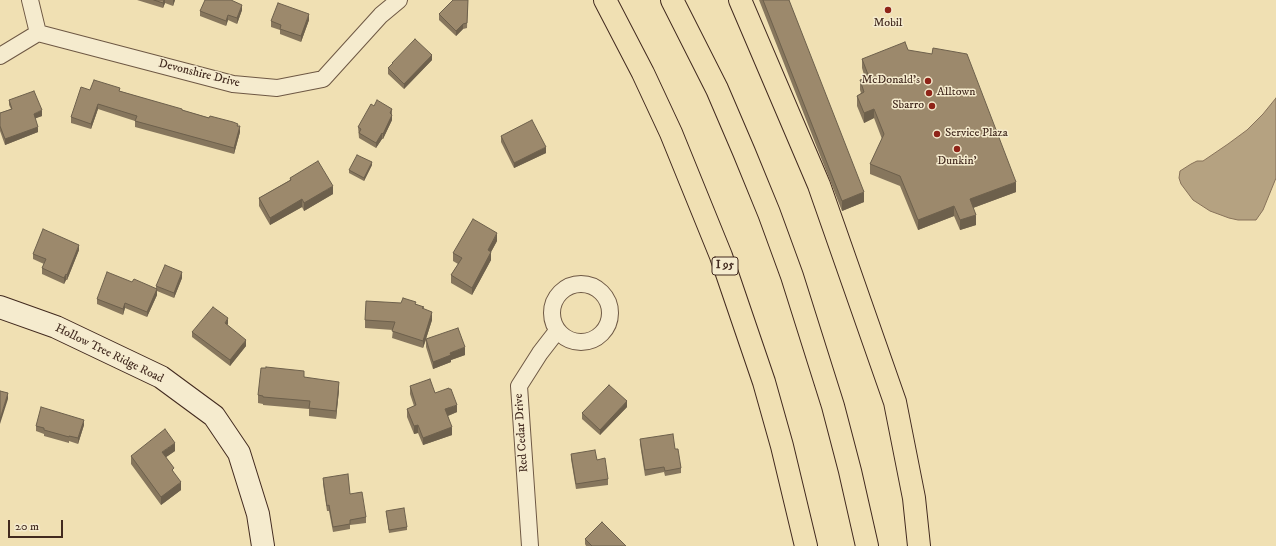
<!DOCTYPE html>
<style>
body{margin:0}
#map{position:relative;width:1276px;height:546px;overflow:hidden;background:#f0e0b3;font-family:"IM FELL DW Pica",serif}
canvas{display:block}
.scale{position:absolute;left:8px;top:520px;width:55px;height:18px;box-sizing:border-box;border:2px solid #422a1f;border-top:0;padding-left:5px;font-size:12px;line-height:14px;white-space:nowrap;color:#422a1f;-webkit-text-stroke:3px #f5ebce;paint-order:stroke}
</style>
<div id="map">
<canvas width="1276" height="546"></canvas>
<div class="scale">20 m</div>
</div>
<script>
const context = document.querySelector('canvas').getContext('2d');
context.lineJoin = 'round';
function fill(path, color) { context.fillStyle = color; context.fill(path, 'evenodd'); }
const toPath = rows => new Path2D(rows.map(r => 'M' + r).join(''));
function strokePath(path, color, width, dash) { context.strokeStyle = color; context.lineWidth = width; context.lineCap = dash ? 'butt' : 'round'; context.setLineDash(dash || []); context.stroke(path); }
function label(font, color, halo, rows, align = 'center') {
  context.font = font + ' "IM FELL DW Pica",serif'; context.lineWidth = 3; context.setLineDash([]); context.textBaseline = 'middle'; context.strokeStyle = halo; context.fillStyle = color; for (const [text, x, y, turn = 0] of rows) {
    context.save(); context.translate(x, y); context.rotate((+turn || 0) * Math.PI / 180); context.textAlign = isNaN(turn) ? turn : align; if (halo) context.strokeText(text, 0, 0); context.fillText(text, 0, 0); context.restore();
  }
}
const water = toPath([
 [1276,98,1276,178,1263,210,1256,220,1238,220,1229,218,1210,211,1193,200,1181,184,1179,178,1180,171,1191,164,1197,161,1203,161,1228,144,1247,130,1263,114,1276,98]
]);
fill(water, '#b5a281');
strokePath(water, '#87725a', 1);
const minor = toPath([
 [30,0,38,33],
 [0,56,38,33,233,84,277,88,323,79,381,15,399,0],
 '552 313a29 29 0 1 1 58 0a29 29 0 1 1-58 0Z',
 [530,546,519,386,540,353,557,331]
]);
const secondary = toPath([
 [0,307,56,327,161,377,214,416,239,453,258,514,263,546]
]);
const motorway = toPath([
 [605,0,643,73,671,133,721,256,764,382,782,446,806,546],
 [672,0,717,89,744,152,769,213,792,276,833,406,850,471,867,546],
 [740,0,819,185,895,402,914,498,919,546]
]);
strokePath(minor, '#6e5844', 18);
strokePath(secondary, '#422a1f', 24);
strokePath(motorway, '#422a1f', 24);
strokePath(minor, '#f5ebce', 16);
strokePath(secondary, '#f5ebce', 22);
strokePath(motorway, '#f0e0b3', 22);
fill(toPath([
 [137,0,175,0,173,6,165,3,163,8],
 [468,0,467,28,463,29,456,36,439,20,439,14],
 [759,0,789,0,864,202,842,211],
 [242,10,237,24,228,20,226,26,200,16,200,11],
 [309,20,301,42,280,34,280,30,271,27,271,21],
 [908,50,1016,192,973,208,976,225,960,230,954,216,918,230,900,186,870,174,870,164,882,139,874,118,864,123,857,106,857,96,861,93,860,90,860,80,865,78,862,68,862,59],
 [432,60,404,89,388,74,388,68,392,64,392,63],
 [90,90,120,91,182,110,238,126,240,132,234,154,135,127,135,121,98,109,91,129,71,123,71,117],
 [9,100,42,116,35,118,38,132,5,145,0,131,0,113,11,109,9,105],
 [374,106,392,109,392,120,383,139,382,139,376,148,359,138,358,127],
 [501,136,546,153,514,168,501,142],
 [372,165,364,181,349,173,349,170],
 [290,178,333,194,304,211,302,207,270,225,259,206,259,198,290,180],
 [497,241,491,252,491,260,472,295,451,283,451,275,458,264,453,261,453,253],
 [79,250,67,280,66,280,64,284,42,274,42,268,44,264,33,259,33,254],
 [182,278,174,298,157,291,157,295,147,317,125,308,123,315,97,304,97,299,132,282,156,289,156,286],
 [401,303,416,304,424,309,432,320,426,339,465,355,451,360,451,362,433,369,426,347,426,340,423,348,392,338,393,330,365,328,365,320],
 [228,324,227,325,246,346,230,366,192,337,192,332],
 [304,377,339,390,336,419,309,416,309,409,263,405,263,404,258,403,258,395],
 [410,386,435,393,457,412,448,416,452,435,423,445,418,433,414,434,407,417,407,409,414,406,410,394],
 [627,407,600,435,582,419,582,413],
 [84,425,78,444,69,441,69,443,44,436,44,434,36,431,36,426],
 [640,439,675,449,681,468,681,473,665,476,664,472,645,476,640,444],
 [175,451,166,457,174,473,181,490,161,505,131,464,131,456],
 [571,454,597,460,608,479,608,485,576,489,571,459],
 [323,478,350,494,366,517,366,523,350,525,350,529,333,532,329,511,327,511,323,484],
 [386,511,407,527,407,530,389,533],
 [585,539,626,546,586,546,585,544]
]), '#86765d');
fill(toPath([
 [164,0,165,0,165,3,163,8,163,3],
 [173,0,175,0,173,6],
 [242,5,242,10,237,24,237,18],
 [309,14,309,20,301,42,301,36],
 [228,15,228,20,226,26,226,21],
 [463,24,463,29,456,36,456,31],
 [432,55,432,60,404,89,404,84],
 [98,104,98,109,91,129,91,124],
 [874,109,874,118,864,123,864,113],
 [42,110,42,116,34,119,34,114],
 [392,115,392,120,383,139,383,134],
 [240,126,240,132,234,154,234,148],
 [38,127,38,132,5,145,5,139],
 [382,133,382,139,376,148,376,143],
 [546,147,546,153,514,168,514,163],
 [372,162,372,165,364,181,364,178],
 [1016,182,1016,192,970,209,970,199],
 [333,186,333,194,304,211,304,203],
 [864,192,864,202,842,211,842,201],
 [302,199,302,207,270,225,270,218],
 [954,206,954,216,918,230,918,220],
 [976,215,976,225,960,230,960,220],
 [497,233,497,241,491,252,491,260,472,295,472,288,488,250],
 [79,245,79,250,67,280,67,275],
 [182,272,182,278,174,298,174,293],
 [66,274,66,280,64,284,64,278],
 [157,289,157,295,147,317,147,312],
 [125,303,125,308,123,315,123,309],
 [432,312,432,320,423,348,423,341],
 [228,318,228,324,225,328,225,323],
 [246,340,246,346,230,366,230,360],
 [465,347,465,355,451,360,451,362,433,369,433,362,450,353],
 [339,382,339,390,336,419,336,411],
 [8,393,8,399,0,424,0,419],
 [627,401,627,407,600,435,600,430],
 [457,405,457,412,445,417,445,409],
 [84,420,84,425,78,444,78,438],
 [418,425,418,433,414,434,414,426],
 [452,427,452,435,423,445,423,438],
 [175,443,175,451,162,460,162,452],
 [181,482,181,490,161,505,161,497]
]), '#6d604c');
const building = toPath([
 [154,0,164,0,163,3,154,0],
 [205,0,231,0,242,5,237,18,228,15,226,21,200,11,205,0],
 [453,0,468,0,467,23,463,24,456,31,439,14,453,0],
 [763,0,789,0,864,192,842,201,763,0],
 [278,3,309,14,301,36,280,29,281,25,271,21,278,3],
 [415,39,432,55,404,84,388,68,393,63,392,63,415,39],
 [905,42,908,50,932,54,933,48,967,54,1016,182,970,199,976,215,960,220,954,206,918,220,900,176,870,164,884,134,874,109,864,113,857,96,864,92,860,80,869,77,862,59,905,42],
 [94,80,120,88,119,91,182,109,182,110,209,118,210,116,233,122,238,124,237,126,240,126,234,148,135,121,137,116,98,104,91,124,71,117,81,87,90,90,94,80],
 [34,91,42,110,34,114,38,127,5,139,0,126,0,113,12,109,9,100,34,91],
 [377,100,392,109,390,113,392,115,383,134,382,133,376,143,359,133,361,129,358,127,371,104,374,106,377,100],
 [532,120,546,147,514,163,501,136,532,120],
 [357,155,372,162,364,178,349,170,357,155],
 [318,161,333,186,304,203,302,199,270,218,259,198,291,180,290,178,318,161],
 [473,219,497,233,488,250,491,252,472,288,451,275,462,258,453,253,473,219],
 [43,229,79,245,67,275,66,274,64,278,42,268,46,259,33,254,43,229],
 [165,265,182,272,174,293,156,286,165,265],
 [107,272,132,282,134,279,157,289,147,312,125,303,123,309,97,299,107,272],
 [403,298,416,302,415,304,424,307,422,308,432,312,423,341,392,331,395,322,365,320,366,301,401,303,403,298],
 [213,307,228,318,225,323,246,340,230,360,192,332,213,307],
 [458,328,465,347,450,353,451,355,433,362,426,339,458,328],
 [266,367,304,371,304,377,339,382,336,411,309,408,310,401,263,397,263,396,258,395,261,368,266,368,266,367],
 [430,379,435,393,449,388,449,389,451,389,457,405,445,409,452,427,423,438,418,425,414,426,407,409,416,405,410,386,430,379],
 [609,385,627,401,600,430,582,413,609,385],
 [0,391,8,393,0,419,0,391],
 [41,407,84,420,78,438,69,436,69,437,44,430,44,428,36,426,41,407],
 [165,429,175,443,162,452,174,468,172,470,181,482,161,497,131,456,165,429],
 [673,434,675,449,678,449,681,468,665,471,664,467,645,470,640,439,673,434],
 [595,450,597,460,605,458,608,479,576,484,571,454,595,450],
 [348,474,350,494,362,492,366,517,350,520,350,524,333,527,329,505,327,506,323,478,348,474],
 [404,508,407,527,389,530,386,511,404,508],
 [602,522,626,546,592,546,585,539,602,522]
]);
fill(building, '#9c896c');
strokePath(building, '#6d604c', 1);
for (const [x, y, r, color] of [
 [888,10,4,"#8f2418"],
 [928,81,4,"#8f2418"],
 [929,93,4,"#8f2418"],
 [932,106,4,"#8f2418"],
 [937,134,4,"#8f2418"],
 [957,149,4,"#8f2418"]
]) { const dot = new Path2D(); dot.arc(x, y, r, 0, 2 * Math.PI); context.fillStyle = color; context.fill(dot); strokePath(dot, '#f5ebce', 1.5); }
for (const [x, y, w] of [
 [725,266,26]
]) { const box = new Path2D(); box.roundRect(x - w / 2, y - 9, w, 18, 3); context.fillStyle = '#f5ebce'; context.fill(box); strokePath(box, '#422a1f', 1); }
label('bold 11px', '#422a1f', null, [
 ["I 95",725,266]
]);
label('12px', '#422a1f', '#f5ebce', [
 ["Mobil",888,24],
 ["McDonald's",920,81,"right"],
 ["Alltown",937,93,"left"],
 ["Sbarro",924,106,"right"],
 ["Service Plaza",945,134,"left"],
 ["Dunkin'",957,162]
]);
label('12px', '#422a1f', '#f5ebce', [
 ["Devonshire Drive",199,74,14],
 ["Hollow Tree Ridge Road",109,354,26],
 ["Red Cedar Drive",522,433,-94]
]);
</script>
